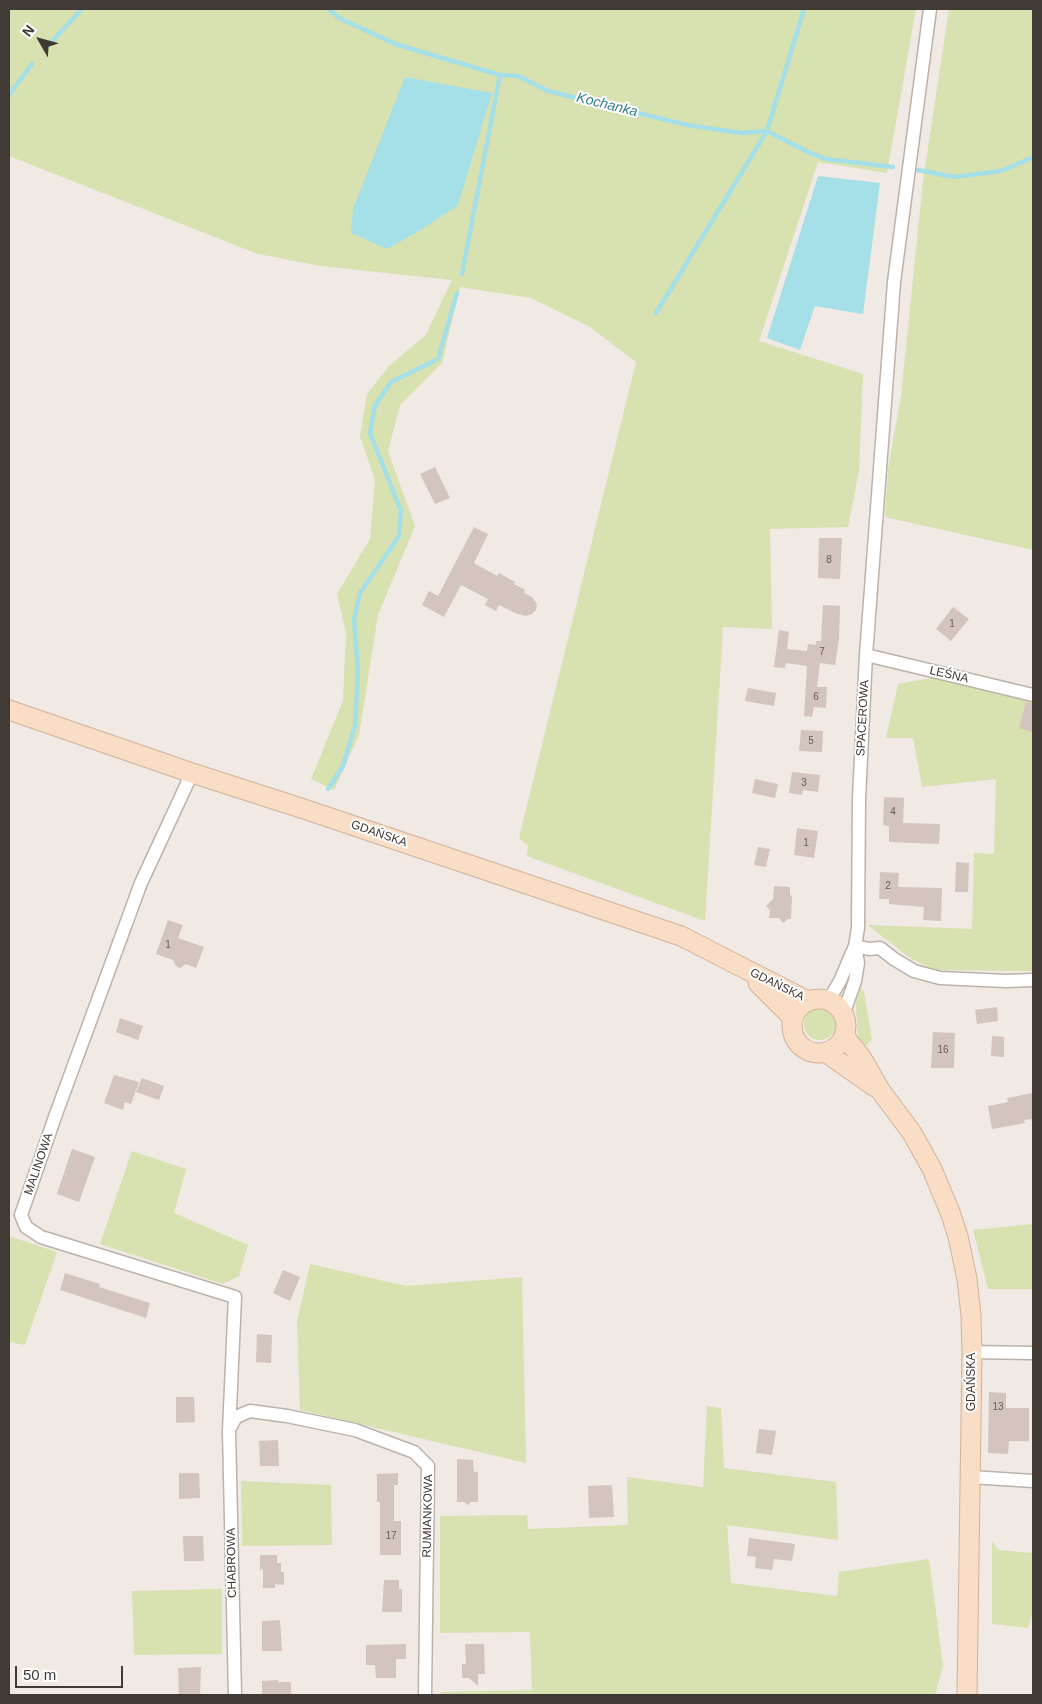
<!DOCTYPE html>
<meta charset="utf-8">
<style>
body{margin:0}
#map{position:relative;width:1042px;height:1704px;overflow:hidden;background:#f0e9e4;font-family:Helvetica,sans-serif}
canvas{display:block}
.frame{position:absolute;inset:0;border:10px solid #413934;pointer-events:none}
.north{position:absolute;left:15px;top:15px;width:50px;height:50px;-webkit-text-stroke:4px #fff;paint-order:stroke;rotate:308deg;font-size:14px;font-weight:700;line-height:20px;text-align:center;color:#413934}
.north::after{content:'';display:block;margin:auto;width:18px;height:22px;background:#413934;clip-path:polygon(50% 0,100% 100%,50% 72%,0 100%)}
.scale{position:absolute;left:15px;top:1666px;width:108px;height:22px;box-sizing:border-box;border:2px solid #413934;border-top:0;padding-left:6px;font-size:15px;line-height:18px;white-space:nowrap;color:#413934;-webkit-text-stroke:4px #fff;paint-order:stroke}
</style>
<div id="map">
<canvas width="1042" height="1704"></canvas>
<div class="frame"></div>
<div class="north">N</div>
<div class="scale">50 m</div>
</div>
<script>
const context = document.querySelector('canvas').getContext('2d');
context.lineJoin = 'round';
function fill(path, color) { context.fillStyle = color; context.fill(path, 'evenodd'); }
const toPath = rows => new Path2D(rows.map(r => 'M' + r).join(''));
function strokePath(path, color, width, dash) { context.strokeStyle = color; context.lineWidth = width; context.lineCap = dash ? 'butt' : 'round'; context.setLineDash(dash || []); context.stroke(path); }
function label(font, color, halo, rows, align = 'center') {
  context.font = font + ' Helvetica,sans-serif'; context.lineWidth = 4; context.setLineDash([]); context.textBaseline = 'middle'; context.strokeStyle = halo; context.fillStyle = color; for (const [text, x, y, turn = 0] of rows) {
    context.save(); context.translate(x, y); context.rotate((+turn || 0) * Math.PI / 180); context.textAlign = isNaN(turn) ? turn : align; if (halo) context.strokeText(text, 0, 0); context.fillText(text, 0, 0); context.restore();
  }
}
fill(toPath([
 [9,9,916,9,887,173,818,162,759,341,863,374,859,471,848,527,770,529,772,629,723,627,705,921,527,856,528,846,519,838,636,362,590,327,531,298,460,287,442,363,400,405,388,451,415,526,378,615,359,735,334,790,311,779,343,701,346,633,337,594,370,539,375,480,360,436,367,394,389,366,426,335,452,280,321,266,258,254,9,156],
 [949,9,1033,9,1033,550,885,517,888,469,901,396,923,181],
 [931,678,1033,701,1033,971,934,970,910,958,868,925,972,929,974,853,994,854,996,779,922,787,913,738,886,738,898,684],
 [860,988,864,991,872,1040,862,1049,858,1042,856,1002],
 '804 1024a16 16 0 1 1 32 0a16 16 0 1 1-32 0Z',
 [132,1151,186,1169,174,1213,248,1245,239,1276,223,1284,100,1244],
 [1033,1224,1033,1289,988,1289,973,1230],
 [9,1236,57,1252,25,1345,9,1342],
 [310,1264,406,1286,522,1277,526,1463,300,1410,297,1322],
 [707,1406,721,1408,724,1468,836,1482,838,1540,727,1525,731,1583,837,1596,839,1572,929,1559,943,1666,935,1695,441,1695,441,1692,532,1690,530,1632,440,1633,440,1516,527,1515,528,1529,628,1525,627,1477,703,1487],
 [241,1481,331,1485,332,1545,242,1546],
 [992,1541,998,1550,1033,1553,1033,1611,1028,1628,992,1624],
 [222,1589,222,1654,134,1655,132,1591]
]), '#d8e1b0');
fill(toPath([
 [405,77,492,93,458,205,421,230,387,249,351,233,353,209],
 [818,176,880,183,863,314,815,306,800,350,767,338]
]), '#a5dfe8');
strokePath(toPath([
 [329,9,339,18,395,44,500,75,518,76,548,91,687,125,742,133,767,131,810,153,826,159,893,167],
 [45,49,82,9],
 [9,95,32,64],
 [918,170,955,177,1001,171,1033,157],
 [462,274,500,75],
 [656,313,767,131,804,9],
 [328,789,343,766,355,726,358,670,354,620,360,593,399,536,401,511,370,433,375,406,391,382,438,359,457,293]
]), '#a5dfe8', 4.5);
fill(toPath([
 [435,467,450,498,435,504,420,474],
 [474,527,488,534,474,563,497,576,499,573,515,582,514,584,525,590,524,593,532,597,537,604,536,610,532,614,526,616,515,613,499,605,496,611,485,605,488,599,461,585,444,617,422,605,429,591,438,596],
 [819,538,842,538,840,579,818,578],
 [823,605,840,606,839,639,835,665,820,663,817,687,827,687,826,708,814,707,812,717,804,716,807,666,786,663,785,668,774,667,779,630,789,632,787,649,807,651,808,644,816,645,816,641,821,641],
 [953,607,969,619,951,641,936,629],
 [748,688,776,693,774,706,745,701],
 [1026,702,1033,703,1033,732,1019,728],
 [801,730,823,731,822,752,799,751],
 [792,772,820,775,818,792,803,790,802,795,789,793],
 [755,779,778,784,775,798,752,793],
 [884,797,904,798,903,823,940,824,939,844,889,842,889,826,883,825],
 [797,828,818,831,814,858,794,855],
 [758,847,770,849,766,867,754,865],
 [956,862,969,863,968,892,955,892],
 [880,872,899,873,898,887,942,888,941,921,923,920,924,907,889,904,889,899,879,899],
 [774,886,790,887,790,895,792,896,791,919,788,919,783,923,779,918,769,918,770,910,766,906,773,899],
 [168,920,183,925,178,938,204,947,196,968,186,964,180,968,176,966,173,960,156,954],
 [997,1007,998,1021,977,1024,975,1010],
 [120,1018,143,1026,138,1040,116,1032],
 [933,1032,955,1033,954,1068,931,1068],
 [992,1036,1004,1037,1004,1057,991,1056],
 [114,1075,139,1082,131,1104,125,1102,123,1110,104,1103],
 [142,1078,164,1086,159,1100,136,1092],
 [1033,1093,1033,1119,1024,1120,1025,1123,992,1129,988,1106,1008,1102,1007,1098],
 [72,1149,95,1157,79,1202,57,1194],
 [283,1270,300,1277,290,1301,273,1293],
 [65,1273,100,1284,99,1287,150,1303,146,1318,60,1290],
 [257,1334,272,1335,271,1363,256,1362],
 [989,1392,1006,1393,1006,1408,1029,1408,1029,1441,1009,1441,1008,1454,988,1453],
 [176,1397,194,1397,195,1422,176,1423],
 [759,1429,776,1431,772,1455,756,1453],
 [278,1440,279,1466,260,1466,259,1441],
 [457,1459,473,1460,474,1472,478,1472,478,1502,471,1502,467,1505,464,1502,457,1502],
 [179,1473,199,1473,200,1498,179,1499],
 [398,1473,398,1485,394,1485,394,1521,401,1521,401,1555,380,1555,380,1502,377,1502,377,1474],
 [612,1485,614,1517,589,1518,588,1486],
 [183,1536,203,1536,204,1561,184,1561],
 [749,1538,795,1544,792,1561,774,1559,772,1570,755,1568,756,1557,747,1556],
 [260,1555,277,1555,277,1563,281,1563,281,1572,284,1572,284,1585,275,1584,275,1588,263,1588,263,1569,260,1570],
 [384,1580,399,1580,399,1589,402,1589,402,1612,382,1612],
 [280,1620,282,1651,262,1651,262,1621],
 [406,1644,406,1659,396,1659,396,1678,376,1678,375,1665,366,1665,366,1645],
 [465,1644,484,1644,485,1674,478,1674,478,1686,469,1678,462,1678,462,1664,466,1664],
 [201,1667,200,1695,179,1695,178,1668],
 [278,1680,278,1682,291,1682,291,1695,262,1695,262,1681]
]), '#d3c5bd');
const minor = toPath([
 [866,655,1033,695],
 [192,773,141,883,56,1114,21,1215,26,1227,41,1237,235,1297,229,1431,235,1695],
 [855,946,869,949,880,948,894,959,914,971,940,978,1006,981,1033,980],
 [828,1001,840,981,855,946,858,928,859,799,866,655,894,282,930,9],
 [843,1015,855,981,858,963,855,947],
 [972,1352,1033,1353],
 [230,1428,236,1417,250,1411,287,1416,355,1430,414,1452,428,1466,425,1695],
 [971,1477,1033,1481]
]);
const secondary = toPath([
 [9,710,192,773,304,809,681,936,808,1001],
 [758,983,793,1018],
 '792 1026a27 27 0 1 1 54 0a27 27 0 1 1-54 0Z',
 [844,1036,861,1057,880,1090,912,1133,932,1169,950,1212,958,1236,967,1279,971,1315,972,1352,967,1695],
 [825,1052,875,1087]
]);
strokePath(minor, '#bdb2aa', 15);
strokePath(secondary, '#cfb29a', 21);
strokePath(minor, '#fff', 12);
strokePath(secondary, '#f9dec5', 19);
label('10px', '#665c56', null, [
 ["8",829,560],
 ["1",952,624],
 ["7",822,652],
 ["6",816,697],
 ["5",811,741],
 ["3",804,783],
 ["4",893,812],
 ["1",806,843],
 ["2",888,886],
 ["1",168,945],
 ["16",943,1050],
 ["13",998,1407],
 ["17",391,1536]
]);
label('12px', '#413934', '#fff', [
 ["LEŚNA",949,675,13],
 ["SPACEROWA",863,718,-87],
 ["GDAŃSKA",379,834,19],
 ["GDAŃSKA",777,985,26],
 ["MALINOWA",39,1164,-71],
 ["GDAŃSKA",972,1382,-90],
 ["RUMIANKOWA",428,1516,-89],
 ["CHABROWA",232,1563,-91]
]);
label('italic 14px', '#327f8c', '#fff', [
 ["Kochanka",607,105,14]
]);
</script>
